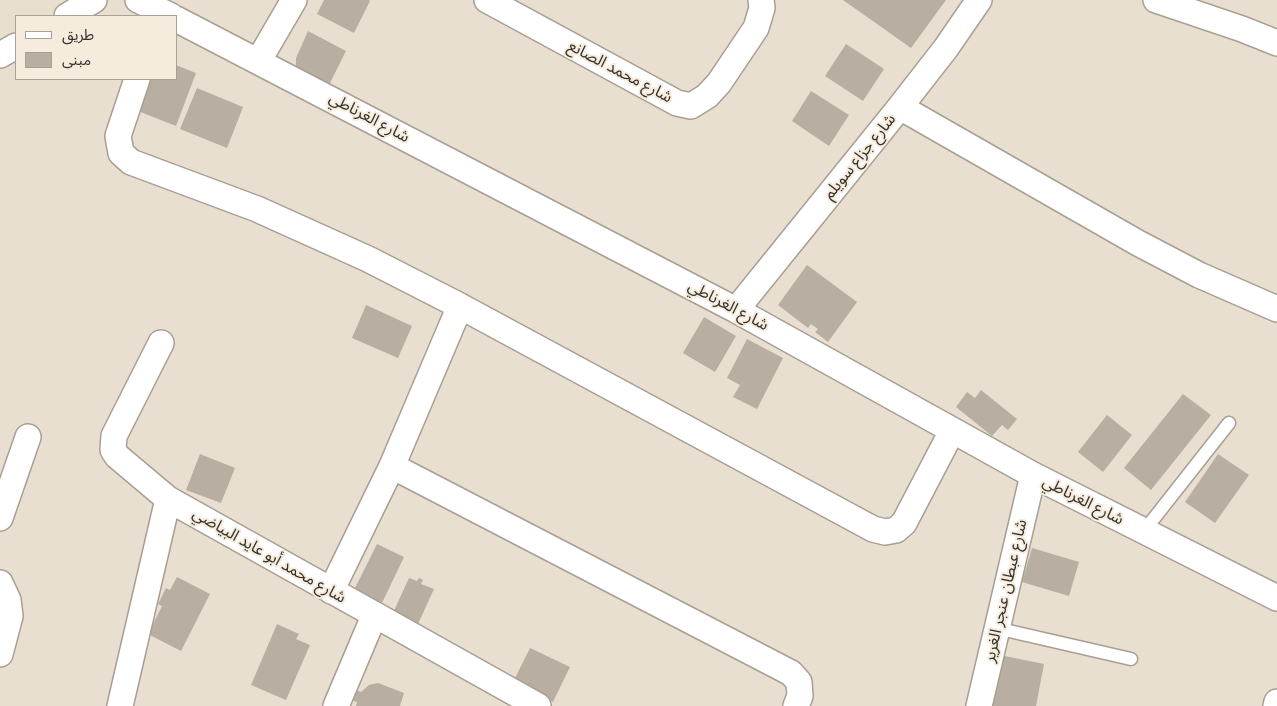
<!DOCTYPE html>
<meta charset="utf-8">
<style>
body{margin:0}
#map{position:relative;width:1277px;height:706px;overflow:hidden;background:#e9dfd1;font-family:"Archivo Narrow","Noto Sans Arabic",sans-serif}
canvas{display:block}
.legend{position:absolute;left:15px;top:15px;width:162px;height:65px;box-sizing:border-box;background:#f6ecde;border:1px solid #a8a196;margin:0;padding:6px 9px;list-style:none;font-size:15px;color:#34302b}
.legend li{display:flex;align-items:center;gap:10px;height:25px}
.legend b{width:25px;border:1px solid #a8a196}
</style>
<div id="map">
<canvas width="1277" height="706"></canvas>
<ul class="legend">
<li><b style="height:6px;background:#fff"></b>طريق</li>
<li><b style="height:14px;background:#b8aea1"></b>مبنى</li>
</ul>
</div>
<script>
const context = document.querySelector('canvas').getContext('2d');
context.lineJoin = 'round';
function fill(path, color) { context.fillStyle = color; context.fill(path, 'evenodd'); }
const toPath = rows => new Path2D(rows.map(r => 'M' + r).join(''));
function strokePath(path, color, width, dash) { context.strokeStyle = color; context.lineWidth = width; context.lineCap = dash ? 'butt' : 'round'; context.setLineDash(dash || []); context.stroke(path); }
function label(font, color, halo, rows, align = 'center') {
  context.font = font + ' "Archivo Narrow","Noto Sans Arabic",sans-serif'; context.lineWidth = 4; context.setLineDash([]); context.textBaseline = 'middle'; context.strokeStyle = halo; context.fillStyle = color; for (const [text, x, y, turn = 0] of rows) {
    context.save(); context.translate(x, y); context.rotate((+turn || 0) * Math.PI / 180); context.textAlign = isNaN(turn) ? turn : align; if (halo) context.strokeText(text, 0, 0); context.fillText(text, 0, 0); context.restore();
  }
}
fill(toPath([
 [324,0,369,0,370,1,354,33,317,14],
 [843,0,946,0,911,48],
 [308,31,346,51,327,89,300,74,296,66,296,58],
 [846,44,884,69,863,101,825,76],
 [176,65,196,73,176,126,138,111,151,79,176,79],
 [197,88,243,107,227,148,180,129],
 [811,91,849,115,829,146,792,121],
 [807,265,857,302,828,342,815,332,818,329,811,324,808,328,778,305],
 [366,305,412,326,398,358,352,338],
 [704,317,736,336,715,372,683,353],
 [747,339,783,358,757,409,733,397,740,385,727,378],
 [981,390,1017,419,1008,430,1002,425,992,436,956,407,967,392,975,398],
 [1183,394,1211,415,1151,490,1124,468],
 [1107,415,1132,435,1103,472,1078,452],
 [200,454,235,468,221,503,186,490],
 [1218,454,1249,475,1215,523,1185,502],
 [377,544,404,557,382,603,354,590],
 [1032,548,1079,562,1069,596,1022,582],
 [177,577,210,594,181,651,148,634,162,606,158,604,166,588,170,590],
 [409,578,417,581,419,578,423,580,421,584,434,589,418,624,393,613],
 [277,624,299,634,296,639,310,645,286,700,251,685],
 [530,648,570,667,553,702,513,682],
 [1000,655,1044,664,1036,706,989,706],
 [378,683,404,693,400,706,356,706,357,702,349,699,356,690,361,692,369,685]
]), '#b8aea1');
const lane = toPath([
 [1144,531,1229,423],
 [996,628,1131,659]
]);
const street = toPath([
 [138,0,171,16],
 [487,0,677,103,691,106,707,96,719,83,756,28,762,8,761,0],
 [1156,0,1242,29,1277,43],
 [67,16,94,0],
 [176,19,736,310,1033,475,1277,598],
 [0,55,16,46],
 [259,60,294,0],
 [137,79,118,136,121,153,131,162,257,209,368,259,460,306,873,529,885,532,896,530,904,523,952,431],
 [900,107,1138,243,1199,275,1277,309],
 [736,310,900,107,946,48,979,0],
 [161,343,114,436,113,450,117,456,168,499,538,706],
 [392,466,791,673,799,682,800,696,796,706],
 [0,518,28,437],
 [0,583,8,600,10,616,0,654],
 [331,591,392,466,460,306],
 [120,706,168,499],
 [336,706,374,616],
 [979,706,1033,475],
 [1276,706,1277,702]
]);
strokePath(lane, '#a89f92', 15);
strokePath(street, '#a89f92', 28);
strokePath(lane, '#fff', 12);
strokePath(street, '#fff', 25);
label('16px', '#34302b', '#f6ecde', [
 ["شارع محمد الصانع",620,72,28],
 ["شارع الغرناطي",369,118,28],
 ["شارع جزاع سويلم",860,157,-51],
 ["شارع الغرناطي",728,306,28],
 ["شارع الغرناطي",1083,501,27],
 ["شارع محمد أبو عايد البياضي",269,556,30],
 ["شارع عبطان عنجر الغرير",1006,591,-77]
]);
</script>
